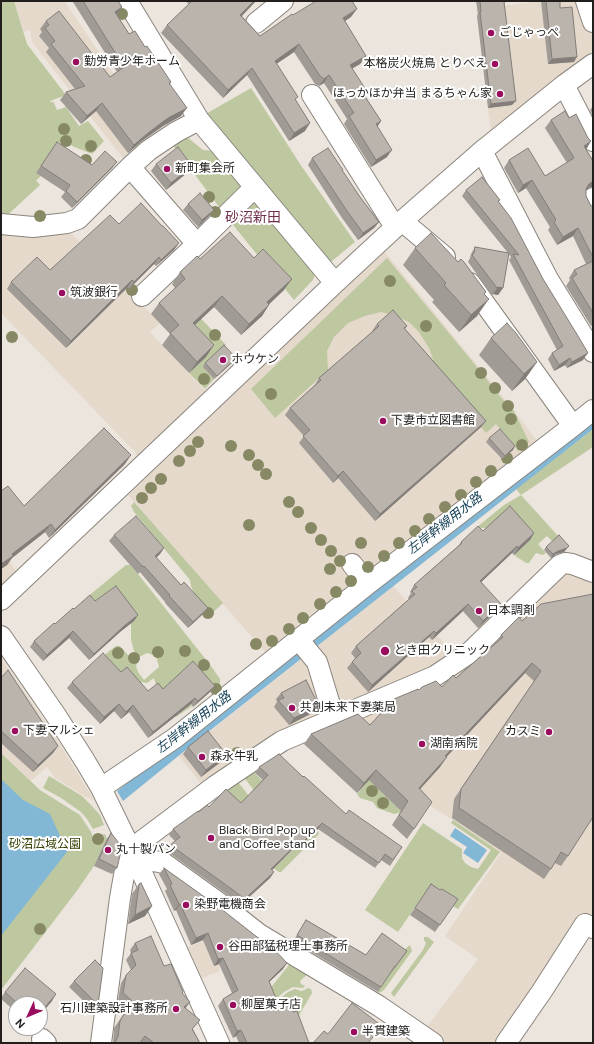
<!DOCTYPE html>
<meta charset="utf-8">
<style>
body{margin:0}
#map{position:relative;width:594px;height:1044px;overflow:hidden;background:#ece5dd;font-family:"DM Sans",sans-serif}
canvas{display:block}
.frame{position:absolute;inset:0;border:2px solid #211e1c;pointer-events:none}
.north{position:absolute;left:8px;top:996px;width:40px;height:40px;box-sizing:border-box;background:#fff;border:1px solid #a6a5a4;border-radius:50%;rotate:226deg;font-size:11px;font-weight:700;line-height:16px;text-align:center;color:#211e1c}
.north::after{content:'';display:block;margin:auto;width:14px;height:18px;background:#990c5e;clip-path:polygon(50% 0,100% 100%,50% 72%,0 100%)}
</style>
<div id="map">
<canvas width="594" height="1044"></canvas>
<div class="frame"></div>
<div class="north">N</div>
</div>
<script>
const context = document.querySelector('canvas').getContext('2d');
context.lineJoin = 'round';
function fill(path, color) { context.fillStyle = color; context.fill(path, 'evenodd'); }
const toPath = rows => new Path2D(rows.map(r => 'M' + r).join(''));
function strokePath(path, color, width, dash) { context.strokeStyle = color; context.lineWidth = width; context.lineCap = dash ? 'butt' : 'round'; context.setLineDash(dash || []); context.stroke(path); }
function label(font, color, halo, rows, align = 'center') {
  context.font = font + ' "DM Sans","Noto Sans JP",sans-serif'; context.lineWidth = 4; context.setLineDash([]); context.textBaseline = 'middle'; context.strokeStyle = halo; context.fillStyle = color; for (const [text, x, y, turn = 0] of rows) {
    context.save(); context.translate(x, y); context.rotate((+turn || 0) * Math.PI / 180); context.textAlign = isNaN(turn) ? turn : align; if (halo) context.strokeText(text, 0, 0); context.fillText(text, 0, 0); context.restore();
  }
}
fill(toPath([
 [14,1,65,1,67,5,113,73,122,69,167,138,130,167,32,42,30,29,24,32],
 [542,1,586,1,593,22,593,51,491,129,488,110,477,16,477,9],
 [1,224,65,227,160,323,150,332,205,391,137,456,135,452,1,313],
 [385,252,513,409,543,449,272,660,128,495,270,358],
 [1,550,17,572,1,585],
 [555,570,593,578,593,921,499,1043,444,1043,426,1028,478,959,445,936,501,853,453,820,414,796,371,777,357,793,294,735,207,791,179,756,393,586,459,660,486,637,461,610,480,593,504,619],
 [1,658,51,730,94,800,86,797,55,778,47,767,31,781,1,753],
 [244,923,229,962,218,968,220,971,202,978,188,947]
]), '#e5d9cb');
fill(toPath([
 [1,1,14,1,27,44,66,95,50,101,52,103,53,101,57,110,66,107,79,126,88,121,104,141,92,154,77,148,63,142,56,143,54,147,48,168,38,179,36,180,40,185,1,221],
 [251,88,302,167,355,242,332,261,325,261,204,115],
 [187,137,203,150,213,151,242,186,222,211,169,140],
 [257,199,315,274,313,280,294,300,229,220],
 [387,258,472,361,511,410,513,409,529,442,518,451,496,424,486,433,481,427,433,373,433,359,429,348,419,332,409,322,393,315,381,312,365,316,348,323,334,337,327,351,328,370,275,418,251,389],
 [192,309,226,345,221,349,205,369,214,379,205,389,189,373,206,357,186,315],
 [593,429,593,447,521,495,559,537,553,542,547,536,538,544,546,553,543,555,536,553,529,563,526,563,514,555,530,540,489,528,480,528,477,527,504,505,521,495,516,489],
 [134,502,223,603,207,618,203,614,194,594,191,586,190,580,134,512,131,506],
 [126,565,130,565,138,574,211,666,220,679,220,686,216,692,213,695,189,668,172,683,192,706,176,717,153,689,156,685,154,678,147,683,142,682,137,690,103,656,116,646,120,646,128,655,135,655,138,661,136,666,138,672,144,680,159,667,157,659,153,655,147,653,141,656,138,656,134,651,131,640,131,623,134,621,93,606,86,598],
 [1,753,40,790,80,815,91,832,93,837,105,834,109,843,106,840,94,866,76,892,1,990],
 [250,769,319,833,318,835,281,872,279,872,269,865,265,805,243,776],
 [284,834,298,848,296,847,280,862],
 [49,776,82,796,91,805,100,815,104,825,93,829,87,819,81,812,61,798,43,788],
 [371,777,384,791,383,793,402,812,394,814,377,808,373,802,360,798,357,794],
 [235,778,249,796,238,807,222,788],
 [453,820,500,852,458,909,436,897,426,891,398,932,365,910,423,823,462,849,462,858,465,863,471,867,478,869,491,850,451,823],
 [424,937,428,937,434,942,394,997,391,993,423,950,426,943,424,940],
 [410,945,412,951,384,990,381,992,377,993,386,980,383,966,392,972,404,950],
 [293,960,308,974,300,981,301,984,305,986,303,988,293,987,284,992,276,999,264,996],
 [307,988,311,989,312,993,298,1017,278,1006,283,996,288,992,295,989,301,991,305,990]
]), '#bdc8a0');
fill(toPath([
 [593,414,593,429,203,736,123,801,117,791],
 [1,779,23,800,50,814,60,836,70,848,1,936],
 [455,828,487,850,478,863,463,853,467,847,450,836]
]), '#82b7d6');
const minor = toPath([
 [127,1,199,120,335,283],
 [586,1,593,22],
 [256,23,283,1],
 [564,85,593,141],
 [312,95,395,227],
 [482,151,548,279,593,352],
 [130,167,197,244],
 [593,198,591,200,593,205],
 [402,221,445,257],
 [1,224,33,227,67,223,78,219,130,167,149,150,176,132,199,120],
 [470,283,573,426],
 [142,296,197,244,255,187],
 [352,564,368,584],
 [1,600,335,283,402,221,482,151,564,85,593,64],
 [1,636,55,714,85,761,101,788,137,862,219,1043],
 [298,639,317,662,334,718],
 [101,788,175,738,368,584,573,426,593,410],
 [137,862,153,861,160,862,165,864,222,905,259,934,379,1006,433,1043],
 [42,1039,46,1043],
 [101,1043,120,898,126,864,131,849,215,786,282,741,435,676,468,654,560,565,565,563,572,564,593,572],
 [506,1043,542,991,585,924,593,928]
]);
strokePath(minor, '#8b857e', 22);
strokePath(minor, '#fff', 20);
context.fillStyle = '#868964';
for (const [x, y] of [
 [122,14],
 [64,129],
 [66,141],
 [91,146],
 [86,160],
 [209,197],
 [215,212],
 [40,216],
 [390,281],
 [132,290],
 [426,326],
 [215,335],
 [12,337],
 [481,373],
 [204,379],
 [495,388],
 [271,394],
 [508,406],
 [511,419],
 [198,442],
 [522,445],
 [231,446],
 [190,451],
 [249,455],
 [507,458],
 [179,461],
 [258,465],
 [491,471],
 [266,474],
 [161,479],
 [476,482],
 [151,488],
 [461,495],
 [142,498],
 [289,502],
 [445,507],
 [298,512],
 [429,519],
 [249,525],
 [311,528],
 [415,531],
 [321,540],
 [361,543],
 [399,543],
 [331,551],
 [384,556],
 [340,561],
 [368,567],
 [330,569],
 [351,581],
 [336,592],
 [320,604],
 [208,613],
 [303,618],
 [289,629],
 [272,641],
 [256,644],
 [185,651],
 [158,652],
 [118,653],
 [134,658],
 [204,665],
 [216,689],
 [237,753],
 [372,791],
 [383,803],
 [98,839],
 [40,929]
]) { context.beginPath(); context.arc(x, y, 6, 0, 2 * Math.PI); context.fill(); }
fill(toPath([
 [74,1,118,1,122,7,117,15,129,34,145,47,171,82,170,84,181,116,163,126,143,140,128,153,96,111,81,124,60,100,66,92,75,89,46,52,49,48,39,36,42,32,40,29,46,21,110,77,117,72,73,2],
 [185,1,256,1,242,16,260,36,293,15,351,17,345,21,366,56,360,64,352,68,363,93,381,121,377,126,387,157,371,167,344,124,347,119,324,83,319,86,315,84,294,52,276,64,296,100,305,131,289,141,247,75,223,98,161,33,167,25,189,4],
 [476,1,506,1,504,4,512,105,488,108,477,16,478,14],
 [530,1,560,1,560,8,574,62,548,64,541,1,530,2],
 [593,106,593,116,590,110],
 [551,120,586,149,593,161,593,187,590,187,586,190,586,196,591,206,593,206,593,325,591,326,566,286,570,280,569,278,574,270,586,264,573,236,557,245,548,230,550,227,526,188,518,193,504,168,509,160,545,176,567,163,545,128],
 [52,149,92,165,117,162,112,168,72,208,61,197,65,192,36,173],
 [312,158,342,171,360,197,379,222,374,228,358,240,342,218,308,165],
 [156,164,192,166,187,173,166,190,151,171],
 [466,190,499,202,583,360,567,368,565,365,554,371,548,359,552,353,557,350,509,260,511,257,508,253,503,288,498,295,493,294,492,295,468,262,470,258,471,254,475,247,508,253,462,196],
 [188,204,214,210,209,216,198,227,183,210],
 [119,224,179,243,174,250,156,266,154,264,129,289,128,287,66,348,7,289,11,282,50,270],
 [415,248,458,262,486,292,484,295,477,316,459,332,432,302,434,300,403,265],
 [254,258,284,290,269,304,262,316,241,335,214,307,195,325,206,357,189,373,162,345,170,334,151,314,159,303,175,288,172,284,180,272,200,259],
 [377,324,407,326,405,329,486,421,481,427,375,521,338,478,333,483,299,443,304,436,285,415,290,408,315,385,319,378,373,331,372,331],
 [491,338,537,362,525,379,512,391,479,355],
 [236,358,234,361,214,379,203,367,205,363],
 [489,438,513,450,502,459,486,442],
 [125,464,49,538,45,532,12,558,7,565,1,569,1,491,24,506],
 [483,531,534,533,530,540,514,555,512,553,481,582,496,611,478,628,463,611,432,640,429,637,368,692,347,668,352,662,355,658,351,653,356,646,409,599,408,598,411,593,410,592,414,585,459,545,461,542],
 [114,535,164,548,160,554,156,558,181,585,208,608,203,614,188,628,165,603,165,602,140,572,138,574,109,541],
 [569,546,564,552,556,554,551,558,544,550,546,547],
 [95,601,138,615,134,621,120,632,89,660,69,638,43,661,30,647,34,641,74,609],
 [541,604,568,856,561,866,555,863,544,879,452,818,454,799,534,681,525,673,446,757,440,767,420,789,414,829,407,839,392,825,401,811,369,780,357,793,304,744,311,734,370,725,419,690,442,687,456,678,494,645,501,635,522,621],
 [121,672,148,691,163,689,215,686,210,692,193,707,191,704,148,738,129,712,121,719,114,711,100,724,67,688,72,682],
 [1,678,58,746,53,753,33,772,1,743],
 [281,693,319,706,314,712,289,725,274,707,277,702,276,699],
 [188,747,226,754,222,761,201,777,183,754],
 [259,767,303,777,346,814,402,847,390,866,381,860,375,868,318,829,298,848,296,846,272,870,274,872,270,878,249,897,255,901,248,911,229,896,172,855,165,852,169,846,175,841,169,835,173,829,199,812,209,807,241,803,263,780,255,773],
 [111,833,117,868,112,874,94,866,106,840],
 [164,868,283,969,269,982,279,1006,293,1012,309,1043,239,1043,236,1036,233,1038,218,1006,223,999,232,993,219,964,214,966,203,940,191,945,176,910,174,911,165,891,167,889,159,874],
 [139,884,152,906,145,916,128,924,132,894],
 [431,884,440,890,458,899,435,932,410,915],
 [306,920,366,955,407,951,392,972,391,972,378,992,313,953,294,940],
 [135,943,164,966,183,992,182,993,185,1009,193,1029,200,1043,113,1043,114,1028,127,1009,118,1000,121,983,126,975,131,970,126,960,131,953,130,950],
 [74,981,98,1005,94,1011,69,987],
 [5,992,52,1001,40,1015,40,1004,16,1004,16,1012,1,999,1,998]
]), '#a19b95');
fill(toPath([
 [254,1,256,1,235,23,240,15],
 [531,1,541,1,530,2],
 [122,7,117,15,115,12],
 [357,9,351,17,337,26,343,18],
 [299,44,294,52,269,69,275,61],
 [366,56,360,64,345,73,350,65],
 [577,57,574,62,548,64,552,59],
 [252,68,247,75,223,98,228,90],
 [329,75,324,83,319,86,324,79],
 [516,101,512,105,488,108,491,104],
 [102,103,96,111,81,124,87,116],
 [187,108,181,116,163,126,143,140,128,153,134,145,148,133,168,118],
 [381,121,376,129,376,124],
 [310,123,305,131,289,141,294,133],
 [591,141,586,150,584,146],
 [392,150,387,157,371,167,376,160],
 [117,162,112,168,72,208,77,202],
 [192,166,187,173,166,190,171,183],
 [532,180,526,188,518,193,523,185],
 [593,181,593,187,590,187,583,192,589,184],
 [214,210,209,216,198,227,202,220],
 [379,222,374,228,358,240,363,233],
 [578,228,573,236,557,245,563,237],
 [179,243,174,250,156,266,161,260],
 [159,257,154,264,129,289,134,282],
 [292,279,284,290,259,314,267,302],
 [132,280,128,287,66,348,71,341],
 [498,287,503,288,498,295,493,294,492,295],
 [222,296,214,307,185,334,193,323],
 [489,299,477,316,459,332,471,315],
 [269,305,262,316,241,335,249,324],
 [214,345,206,357,189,373,197,362],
 [588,353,583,360,567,368,572,362],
 [236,358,234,361,214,379,217,376],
 [570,358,565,365,554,371,559,365],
 [537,362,525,379,512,391,524,374],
 [486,421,481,427,375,521,380,514],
 [515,446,513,450,502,459],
 [131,455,125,464,49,538,55,530],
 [343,471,338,478,333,483,338,476],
 [51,524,45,532,12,558,7,565,1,569,1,564,12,554],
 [534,533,530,540,514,555,518,548],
 [517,546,512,553,475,588,480,581],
 [569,546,564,552,556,554,551,558,553,554,558,551],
 [164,548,160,554,150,563,155,556],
 [468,604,463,611,432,640,436,633],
 [501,604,496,611,478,628,483,621],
 [208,608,203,614,188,628,193,622],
 [138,615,134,621,120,632,89,660,94,654,124,626],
 [73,631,69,638,43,661,47,655],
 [434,631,429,637,368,692,372,685],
 [532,663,525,673,438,766,445,756],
 [215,686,210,692,193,707,198,701],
 [195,698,191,704,148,738,153,732],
 [119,704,114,711,100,724,104,717],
 [133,705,129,712,121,719,126,712],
 [319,706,314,712,289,725,294,718],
 [58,746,53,753,33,772,38,765],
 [226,754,222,761,201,777,206,770],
 [447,757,440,767,412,798,419,788],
 [376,770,369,780,357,793,364,783],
 [322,823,318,829,298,848,302,843],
 [300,841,296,846,267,875,271,869],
 [274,872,270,878,246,900,248,896],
 [179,904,180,904,176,910,174,911],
 [152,906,145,916,128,924,135,915],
 [208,933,203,940,191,945,196,938],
 [223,958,219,964,214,966,218,959],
 [287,963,283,969,264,987,269,981],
 [56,994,52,1001,40,1015,40,1013],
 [190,1002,185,1009,184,1007],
 [241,1030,236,1036,233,1038,237,1031]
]), '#837e79');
const building = toPath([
 [83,1,118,1,122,7,115,12,129,34,135,31,145,47,147,46,171,82,169,83,187,108,168,118,148,133,134,145,102,103,87,116,66,92,85,86,51,44,55,41,45,28,49,25,46,21,59,11,110,77,124,67,83,1],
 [192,1,254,1,240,15,260,36,292,14,293,15,316,1,352,1,357,9,343,18,366,56,350,65,366,90,362,92,381,121,376,124,392,150,376,160,349,116,354,113,329,75,324,79,320,76,299,44,275,61,298,97,295,99,310,123,294,133,252,68,228,90,167,25,192,1],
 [480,1,506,1,504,2,516,101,491,104,480,12,481,12,480,1],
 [546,1,560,1,560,8,572,7,577,57,552,59,546,1],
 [565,111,569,118,576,114,588,138,591,141,584,146,593,161,593,181,589,184,586,189,586,196,591,206,593,206,593,257,578,228,563,237,554,222,556,220,532,180,523,185,509,160,528,148,545,176,574,158,551,120,565,111],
 [57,142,92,165,105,151,117,162,77,202,66,191,70,185,41,166,57,142],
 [178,147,192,166,171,183,156,164,178,147],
 [328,148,343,170,342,170,360,197,379,222,363,233,347,211,312,158,328,148],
 [482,177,500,200,498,201,511,218,543,279,578,336,588,353,572,362,570,358,559,365,552,353,563,346,513,254,519,255,466,190,482,177],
 [200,193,214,210,202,220,188,204,200,193],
 [141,203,162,226,163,226,179,243,161,260,159,257,134,282,132,280,71,341,11,282,37,257,50,270,110,215,119,224,141,203],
 [230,232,254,258,263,249,292,279,267,302,269,305,249,324,222,296,193,323,214,345,197,362,170,333,179,325,159,303,185,279,180,272,197,256,200,259,230,232],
 [431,233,458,262,461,259,464,262,486,292,484,294,489,299,471,315,444,285,446,283,415,248,431,233],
 [475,247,509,253,503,288,498,287,497,288,472,255,474,253,475,247],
 [593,261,593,313,572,278,577,274,574,270,593,261],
 [393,310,407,326,404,328,486,421,380,514,343,471,338,476,303,436,310,430,290,408,321,380,319,378,379,326,377,324,393,310],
 [507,323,516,333,537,362,524,374,491,338,507,323],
 [224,345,236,358,217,376,205,363,224,345],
 [104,428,131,455,55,530,51,524,12,554,13,556,1,564,1,491,8,486,24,506,104,428],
 [500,429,515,446,505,456,489,438,500,429],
 [510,506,534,533,518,548,517,546,480,581,501,604,483,621,468,604,436,633,434,631,372,685,352,662,361,653,356,646,415,594,412,591,417,587,414,585,462,543,461,542,478,526,483,531,510,506],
 [136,516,164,548,155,556,181,585,184,582,208,608,193,622,169,596,170,595,144,566,143,567,114,535,136,516],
 [559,535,569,546,567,548,558,551,553,554,546,547,559,535],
 [116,586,138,615,124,626,94,654,73,631,47,655,34,641,54,623,55,624,73,608,74,609,90,595,95,601,116,586],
 [593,594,593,817,568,856,561,852,551,869,459,808,461,789,541,671,532,663,445,756,447,757,419,788,432,802,414,829,399,815,408,801,376,770,364,783,311,734,358,714,370,725,394,699,418,689,419,690,422,687,436,681,442,687,453,675,456,678,503,637,501,635,519,617,522,621,541,604,593,594],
 [103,653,121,672,127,667,148,691,158,683,163,689,193,661,215,686,198,701,195,698,153,732,133,705,126,712,119,704,104,717,72,682,103,653],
 [8,670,58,746,38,765,1,731,1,678,8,670],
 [306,680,319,706,294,718,278,700,284,698,281,693,306,680],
 [208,731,226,754,206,770,188,747,208,731],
 [279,754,303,777,304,776,346,814,349,810,402,847,393,860,385,854,379,863,322,823,302,843,300,841,271,869,274,872,248,896,255,901,252,905,233,890,176,849,169,846,180,837,173,829,198,811,199,812,207,805,209,807,226,789,241,803,268,775,259,767,279,754],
 [111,833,122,847,117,868,99,859,111,833],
 [164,868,220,908,257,937,269,944,287,963,269,981,279,1006,289,1001,293,1012,297,1011,309,1043,247,1043,241,1030,237,1031,223,999,238,990,223,958,218,959,208,933,196,938,180,904,179,904,170,885,172,884,164,868],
 [141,883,152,906,135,915,139,884,141,883],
 [431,884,440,890,442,889,458,899,440,925,415,908,431,884],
 [306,920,366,955,382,933,407,951,395,967,395,966,381,987,317,948,297,935,306,920],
 [151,936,164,966,171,964,183,992,182,993,190,1002,184,1007,200,1020,192,1029,200,1043,154,1043,145,1036,140,1043,117,1043,115,1042,118,1037,120,1021,132,1001,123,993,126,975,136,965,131,953,138,950,135,943,151,936],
 [95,960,103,968,98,1005,74,981,95,960],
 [25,968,56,994,40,1013,40,1004,18,1004,5,992,25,968],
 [352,1003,382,1026,368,1043,313,1043,324,1031,328,1034,352,1003]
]);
fill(building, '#bbb4ad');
strokePath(building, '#837e79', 1);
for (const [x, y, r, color] of [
 [491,33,4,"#990c5e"],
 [76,62,4,"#990c5e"],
 [495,64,4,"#990c5e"],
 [500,94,4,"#990c5e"],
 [167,169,4,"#990c5e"],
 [62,293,4,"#990c5e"],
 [223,360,4,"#990c5e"],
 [383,421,4,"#990c5e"],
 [479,611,4,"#990c5e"],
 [385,651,5,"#990c5e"],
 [292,708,4,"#990c5e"],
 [15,731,4,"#990c5e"],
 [549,732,4,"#990c5e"],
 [422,744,4,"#990c5e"],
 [202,757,4,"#990c5e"],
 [211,838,4,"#990c5e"],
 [108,850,4,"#990c5e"],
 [186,905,4,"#990c5e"],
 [220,947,4,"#990c5e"],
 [233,1005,4,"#990c5e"],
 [176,1009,4,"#990c5e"],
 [354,1032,4,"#990c5e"]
]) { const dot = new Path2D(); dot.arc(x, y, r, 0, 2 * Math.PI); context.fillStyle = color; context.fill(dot); strokePath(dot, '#fff', 1.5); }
label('12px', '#211e1c', '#fff', [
 ["ごじゃっぺ",499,33],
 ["勤労青少年ホーム",84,62],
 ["本格炭火焼鳥 とりべえ",487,64,"right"],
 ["ほっかほか弁当 まるちゃん家",492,94,"right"],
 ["新町集会所",175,169],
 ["筑波銀行",70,293],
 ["ホウケン",231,360],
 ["下妻市立図書館",391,421],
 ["日本調剤",487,611],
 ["とき田クリニック",394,651],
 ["共創未来下妻薬局",300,708],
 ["下妻マルシェ",23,731],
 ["カスミ",541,732,"right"],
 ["湖南病院",430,744],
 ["森永牛乳",210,757],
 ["Black Bird Pop up",219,831],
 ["and Coffee stand",219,845],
 ["丸十製パン",116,850],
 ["染野電機商会",194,905],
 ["谷田部猛税理士事務所",228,947],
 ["柳屋菓子店",241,1005],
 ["石川建築設計事務所",168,1009,"right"],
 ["半貫建築",362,1032]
], 'left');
label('12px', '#333e01', '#fff', [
 ["砂沼広域公園",45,845]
]);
label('italic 13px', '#143f55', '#fff', [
 ["左岸幹線用水路",445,524,-38],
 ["左岸幹線用水路",194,723,-38]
]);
label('14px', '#712f4e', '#fff', [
 ["砂沼新田",253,218]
]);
</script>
